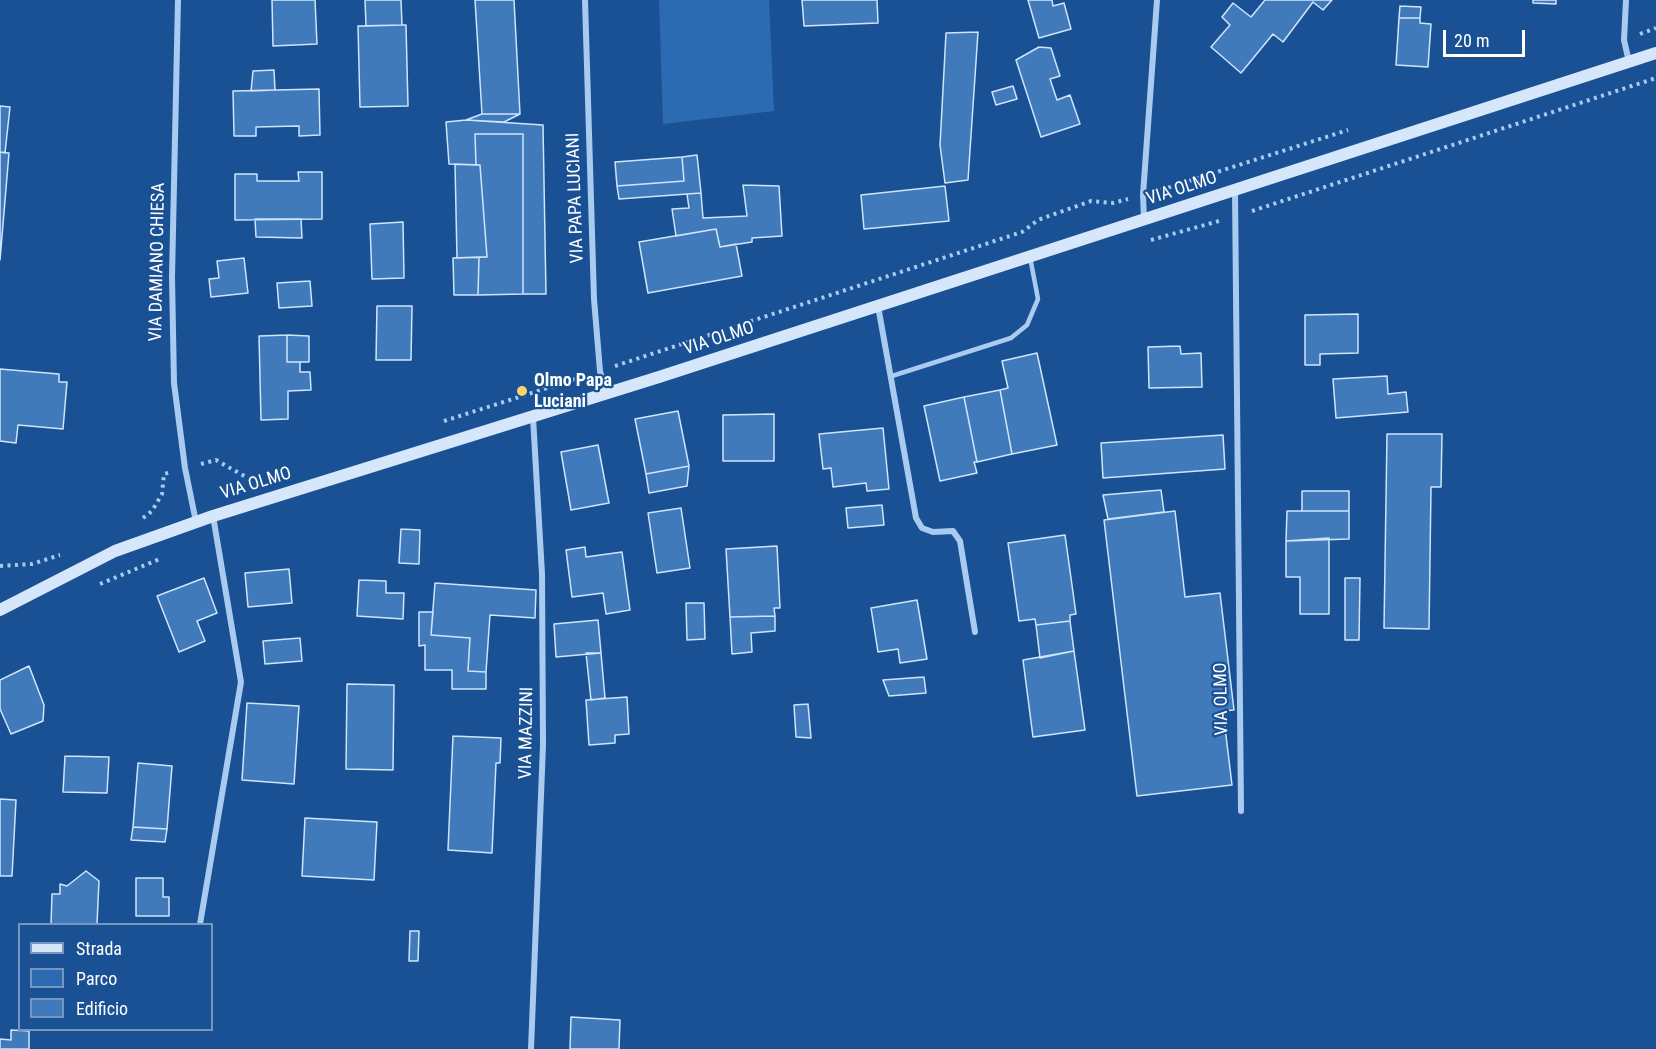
<!DOCTYPE html>
<style>
body{margin:0}
#map{position:relative;width:1656px;height:1049px;overflow:hidden;background:#195194;font-family:"Roboto Condensed",sans-serif}
canvas{display:block}
.legend{position:absolute;left:18px;top:923px;width:195px;height:108px;box-sizing:border-box;background:#195194;border:2px solid #7597bf;margin:0;padding:8px 10px;list-style:none;font-size:18px;color:#fff}
.legend li{display:flex;align-items:center;gap:12px;height:30px}
.legend b{width:30px;border:2px solid #7597bf}
.scale{position:absolute;left:1443px;top:30px;width:82px;height:27px;box-sizing:border-box;border:3px solid #fff;border-top:0;padding-left:8px;font-size:18px;line-height:21px;white-space:nowrap;color:#fff;-webkit-text-stroke:4px #195194;paint-order:stroke}
</style>
<div id="map">
<canvas width="1656" height="1049"></canvas>
<ul class="legend">
<li><b style="height:8px;background:#d7e7fb"></b>Strada</li>
<li><b style="height:16px;background:#2c6bb2"></b>Parco</li>
<li><b style="height:16px;background:#417abb"></b>Edificio</li>
</ul>
<div class="scale">20 m</div>
</div>
<script>
const context = document.querySelector('canvas').getContext('2d');
context.lineJoin = 'round';
function fill(path, color) { context.fillStyle = color; context.fill(path, 'evenodd'); }
const toPath = rows => new Path2D(rows.map(r => 'M' + r).join(''));
function strokePath(path, color, width, dash) { context.strokeStyle = color; context.lineWidth = width; context.lineCap = dash ? 'butt' : 'round'; context.setLineDash(dash || []); context.stroke(path); }
function label(font, color, halo, rows, align = 'center') {
  context.font = font + ' "Roboto Condensed",sans-serif'; context.lineWidth = 4.5; context.setLineDash([]); context.textBaseline = 'middle'; context.strokeStyle = halo; context.fillStyle = color; for (const [text, x, y, turn = 0] of rows) {
    context.save(); context.translate(x, y); context.rotate((+turn || 0) * Math.PI / 180); context.textAlign = isNaN(turn) ? turn : align; if (halo) context.strokeText(text, 0, 0); context.fillText(text, 0, 0); context.restore();
  }
}
fill(toPath([
 [659,0,769,0,774,111,663,124]
]), '#2c6bb2');
const building = toPath([
 [272,0,315,0,317,44,273,46,272,0],
 [365,0,401,0,402,25,366,26,365,0],
 [475,0,514,0,520,114,482,114,475,0],
 [802,0,877,0,878,23,804,26,802,0],
 [1028,0,1052,0,1053,6,1064,3,1071,29,1039,38,1028,0],
 [1265,0,1332,0,1323,10,1313,2,1283,42,1273,34,1241,73,1211,47,1230,25,1222,17,1233,3,1251,17,1265,0],
 [1533,0,1556,0,1556,4,1533,3,1533,0],
 [1400,6,1421,7,1420,18,1399,18,1400,6],
 [1399,18,1420,18,1420,23,1431,24,1428,67,1396,65,1399,18],
 [402,25,406,25,408,106,360,107,358,26,402,25],
 [978,32,968,180,945,183,940,145,946,33,978,32],
 [1039,47,1051,48,1060,76,1050,79,1057,100,1070,95,1080,124,1041,137,1016,60,1039,47],
 [274,70,275,90,251,91,253,71,274,70],
 [1013,86,1017,99,996,105,992,92,1013,86],
 [319,89,320,135,299,136,299,126,256,127,256,136,234,136,233,91,319,89],
 [0,106,10,107,5,153,0,152,0,106],
 [482,114,520,114,504,122,466,120,482,114],
 [466,120,543,125,546,294,523,294,523,134,475,134,476,165,449,164,446,122,466,120],
 [475,134,523,134,523,294,478,295,479,257,487,257,480,165,476,165,475,134],
 [0,152,9,153,0,260,0,152],
 [697,155,701,193,619,199,617,186,684,181,682,157,697,155],
 [682,157,684,181,617,186,615,162,682,157],
 [455,164,480,165,487,257,457,258,455,164],
 [298,172,322,172,322,219,235,220,235,174,257,174,257,181,299,181,298,172],
 [743,185,779,186,782,236,752,238,752,242,720,247,716,229,676,236,672,209,689,208,687,194,701,193,703,218,747,216,743,185],
 [945,186,949,221,864,229,861,195,945,186],
 [255,219,301,219,302,238,256,237,255,219],
 [403,222,404,278,372,279,370,224,403,222],
 [716,229,720,247,736,244,742,276,648,293,639,242,716,229],
 [479,257,478,295,454,295,453,258,479,257],
 [244,258,248,293,211,297,209,279,219,278,217,261,244,258],
 [310,281,312,306,279,308,277,283,310,281],
 [377,306,412,306,411,360,376,360,377,306],
 [1358,314,1358,353,1320,354,1320,365,1305,365,1305,315,1358,314],
 [287,335,287,362,300,362,300,372,310,372,311,390,288,391,288,419,261,420,259,336,287,335],
 [287,335,309,336,309,362,287,362,287,335],
 [1180,346,1181,354,1201,353,1202,387,1149,388,1148,347,1180,346],
 [1037,353,1057,445,1012,454,1000,390,1008,388,1002,361,1037,353],
 [0,369,59,374,59,382,67,382,63,429,18,425,16,443,0,441,0,369],
 [1387,376,1388,394,1406,392,1408,412,1336,418,1333,379,1387,376],
 [1000,390,1012,454,977,462,964,397,1000,390],
 [964,397,977,462,974,462,977,473,940,481,924,406,964,397],
 [678,411,689,466,646,474,635,419,678,411],
 [774,414,774,461,723,461,723,415,774,414],
 [883,428,889,489,867,491,866,483,833,487,831,468,823,469,819,434,883,428],
 [1387,434,1442,434,1441,487,1431,487,1429,629,1384,628,1387,434],
 [1223,435,1225,469,1103,478,1101,443,1223,435],
 [598,445,609,503,571,510,561,452,598,445],
 [689,466,687,486,649,493,646,474,689,466],
 [1161,490,1164,512,1108,519,1103,495,1161,490],
 [1302,491,1349,491,1349,511,1302,511,1302,491],
 [882,505,884,525,848,528,846,508,882,505],
 [681,508,690,568,657,573,648,513,681,508],
 [1175,511,1185,597,1220,593,1234,710,1223,711,1232,785,1137,796,1104,520,1175,511],
 [1287,511,1349,511,1349,539,1286,541,1287,511],
 [401,529,420,530,419,564,399,563,401,529],
 [1065,535,1076,614,1070,615,1070,621,1036,625,1035,619,1019,621,1008,543,1065,535],
 [1329,538,1329,614,1300,614,1300,577,1286,577,1286,541,1329,538],
 [777,546,780,608,774,608,775,616,730,617,726,549,777,546],
 [585,547,586,557,622,552,630,610,606,614,603,593,572,597,566,550,585,547],
 [289,569,292,603,248,607,245,573,289,569],
 [204,578,217,613,197,621,205,641,179,652,157,596,204,578],
 [1345,578,1360,578,1359,640,1345,640,1345,578],
 [359,580,386,581,386,593,404,593,403,619,357,616,359,580],
 [435,583,536,590,535,618,490,615,486,672,468,671,470,638,431,635,435,583],
 [917,600,927,659,900,663,898,649,878,652,871,608,917,600],
 [686,603,704,603,705,639,687,640,686,603],
 [419,612,433,612,431,635,470,638,468,671,486,672,486,689,452,689,452,670,425,670,425,645,419,646,419,612],
 [775,616,775,631,751,633,752,652,732,654,730,617,775,616],
 [598,620,601,653,556,657,554,624,598,620],
 [1070,621,1074,651,1040,658,1036,625,1070,621],
 [300,638,302,661,265,664,263,641,300,638],
 [1074,651,1085,730,1033,737,1023,660,1074,651],
 [586,653,601,653,605,698,591,700,586,653],
 [29,666,44,705,43,721,11,734,0,709,0,680,29,666],
 [924,677,926,693,889,696,883,680,924,677],
 [347,684,394,685,393,770,346,769,347,684],
 [627,697,629,734,615,735,615,743,589,745,586,700,627,697],
 [247,703,299,706,294,784,242,780,247,703],
 [808,704,811,738,796,737,794,705,808,704],
 [453,736,501,738,500,763,496,763,492,853,448,850,453,736],
 [65,756,109,757,107,793,63,792,65,756],
 [138,763,172,766,167,829,133,827,138,763],
 [0,799,16,800,12,876,0,876,0,799],
 [305,818,377,822,374,880,302,876,305,818],
 [133,827,167,829,165,842,131,840,133,827],
 [86,871,99,881,97,924,51,924,52,894,60,894,60,884,67,886,86,871],
 [136,878,163,878,163,897,169,897,169,916,136,916,136,878],
 [410,931,419,931,418,961,409,961,410,931],
 [571,1017,620,1020,619,1049,570,1049,571,1017],
 [11,1030,29,1031,29,1049,0,1049,0,1039,11,1040,11,1030]
]);
fill(building, '#417abb');
strokePath(building, '#d0e5fb', 1.5);
strokePath(toPath([
 [1640,34,1656,28],
 [1161,190,1348,130],
 [1252,211,1656,78],
 [1151,240,1219,221],
 [615,366,1022,232,1038,220,1091,201,1113,203,1128,199],
 [444,421,585,376],
 [201,464,216,460,253,481],
 [143,518,152,511,162,494,164,474,171,472],
 [0,566,32,564,60,555],
 [100,584,162,558]
]), '#aacbf0', 4, [3, 4.5]);
strokePath(toPath([
 [892,376,1011,338,1027,325,1038,299,1030,257]
]), '#aacbf0', 4.5);
strokePath(toPath([
 [178,0,172,277,174,383,185,468,196,522],
 [585,0,594,299,600,371,606,393],
 [1626,0,1624,40,1629,62],
 [1235,191,1241,811],
 [1144,219,1143,195,1157,0],
 [878,306,916,518,922,528,933,532,953,531,960,541,975,632],
 [200,924,241,682,213,516],
 [531,1049,543,745,542,574,533,417]
]), '#aacbf0', 6);
strokePath(toPath([
 [0,610,115,551,213,516,659,377,1656,53]
]), '#d7e7fb', 12);
for (const [x, y, r, color] of [
 [522,391,6,"#ffd169"]
]) { const dot = new Path2D(); dot.arc(x, y, r, 0, 2 * Math.PI); context.fillStyle = color; context.fill(dot); strokePath(dot, '#195194', 2); }
label('18px', '#fff', '#195194', [
 ["VIA OLMO",1182,189,-18],
 ["VIA PAPA LUCIANI",576,198,-92],
 ["VIA DAMIANO CHIESA",158,262,-89],
 ["VIA OLMO",719,339,-18],
 ["VIA OLMO",256,484,-17],
 ["VIA OLMO",1222,699,-91],
 ["VIA MAZZINI",527,733,-89]
]);
label('bold 18px', '#fff', '#195194', [
 ["Olmo Papa",534,381],
 ["Luciani",534,402]
], 'left');
</script>
